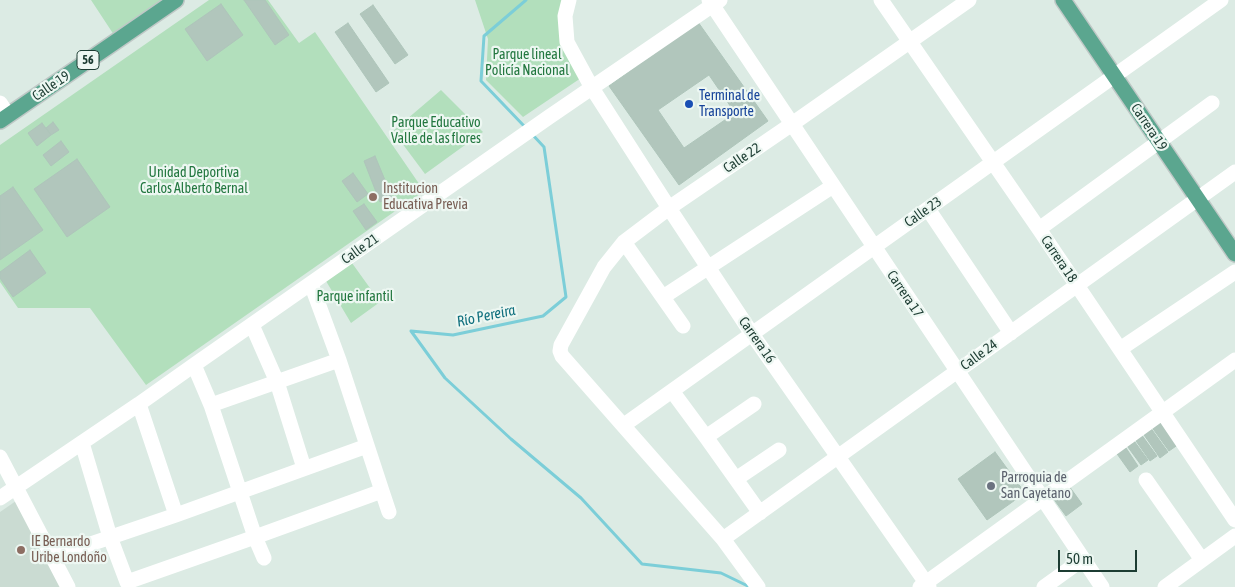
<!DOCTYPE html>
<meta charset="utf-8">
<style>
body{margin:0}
#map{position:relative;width:1235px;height:587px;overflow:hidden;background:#dcebe4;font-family:"Asap Condensed",sans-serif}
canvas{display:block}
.scale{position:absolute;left:1058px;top:550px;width:79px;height:22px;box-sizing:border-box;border:2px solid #1c3c32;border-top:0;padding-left:6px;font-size:15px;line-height:18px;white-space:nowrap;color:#1c3c32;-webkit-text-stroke:4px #edf7f2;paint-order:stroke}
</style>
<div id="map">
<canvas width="1235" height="587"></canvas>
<div class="scale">50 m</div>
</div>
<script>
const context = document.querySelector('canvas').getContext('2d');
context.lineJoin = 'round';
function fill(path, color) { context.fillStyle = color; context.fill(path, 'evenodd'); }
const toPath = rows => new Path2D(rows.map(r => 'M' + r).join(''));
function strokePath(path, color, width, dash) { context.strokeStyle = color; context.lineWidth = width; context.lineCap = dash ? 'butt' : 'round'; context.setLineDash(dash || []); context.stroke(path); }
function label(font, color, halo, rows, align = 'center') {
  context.font = font + ' "Asap Condensed",sans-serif'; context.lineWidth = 4.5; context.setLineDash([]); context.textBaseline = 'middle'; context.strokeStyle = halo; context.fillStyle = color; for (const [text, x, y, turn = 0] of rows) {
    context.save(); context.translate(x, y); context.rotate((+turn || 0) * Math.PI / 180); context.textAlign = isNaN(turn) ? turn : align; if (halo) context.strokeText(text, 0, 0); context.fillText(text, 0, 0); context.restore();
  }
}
fill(toPath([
 [16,501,61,587,0,587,0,512]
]), '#cadbd2');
fill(toPath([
 [91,0,166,0,114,35],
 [209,0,268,0,299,43,315,32,424,191,146,385,90,308,18,308,0,282,0,145],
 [475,0,563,0,581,78,523,117,486,80,488,39],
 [441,90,483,132,425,174,393,131],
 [352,263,380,302,351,323,326,281]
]), '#b2dfbc');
strokePath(toPath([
 [525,127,481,81,484,36,526,0],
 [531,133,544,147,566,297,543,316,453,335,411,331,445,378,511,439,581,498,642,564,721,573,750,587]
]), '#7cced8', 3);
const building = toPath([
 [244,0,265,0,289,35,275,45,244,0],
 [221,4,243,35,207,61,185,29,221,4],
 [373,5,408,55,395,64,360,14,373,5],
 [698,22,768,121,679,185,609,86,698,22],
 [348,23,389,83,376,92,335,32,348,23],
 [709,75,735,113,684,148,658,110,709,75],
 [53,122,59,130,51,135,46,128,53,122],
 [42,123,51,135,37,146,28,133,42,123],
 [61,141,69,152,51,166,43,155,61,141],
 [375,156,392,197,380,202,364,161,375,156],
 [77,159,110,207,67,237,34,189,77,159],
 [353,173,368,194,357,202,342,181,353,173],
 [13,187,43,230,0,260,0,196,13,187],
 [364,204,377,222,366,230,353,211,364,204],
 [30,250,46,273,13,297,0,278,0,272,30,250],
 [1160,419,1179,444,1169,451,1151,426,1160,419],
 [1150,427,1168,452,1160,458,1142,432,1150,427],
 [1141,434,1157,456,1150,461,1134,438,1141,434],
 [1132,438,1148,460,1141,465,1125,443,1132,438],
 [1124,445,1138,466,1130,472,1115,451,1124,445],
 [995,452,1025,493,987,520,958,479,995,452],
 [1069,486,1082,504,1066,516,1053,498,1069,486]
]);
fill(building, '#b1c6bc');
strokePath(building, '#aec5ba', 1);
const major = toPath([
 [1063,0,1235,254],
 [0,121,176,0]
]);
strokePath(major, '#bfc8c6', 18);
strokePath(toPath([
 [569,0,565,16,567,42,592,88,669,208,752,334,929,587],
 [709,0,1102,587],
 [881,0,1039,229,1235,520],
 [0,103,8,115],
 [928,209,1011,333],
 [1039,229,1212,103],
 [624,242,683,326],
 [663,297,833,186],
 [252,325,277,382,304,468],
 [1120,349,1235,272],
 [194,365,211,405,255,537,382,491,339,360,311,284],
 [672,391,706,437,760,513],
 [139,404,176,515],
 [211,405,339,360],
 [624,425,1221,0],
 [706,437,754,404],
 [82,443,110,537,127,582,255,537,264,558],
 [0,457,68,587],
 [736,479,779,450],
 [1146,480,1202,560],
 [382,491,389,512],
 [0,498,139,404,194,365,549,117,720,0],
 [723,539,1235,172],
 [52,557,176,515,367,446],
 [758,587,723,539,562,356,560,351,561,345,604,267,624,242,669,208,792,124,969,0],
 [920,587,1235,360],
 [1044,587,1083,559],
 [1165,587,1235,536]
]), '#fff', 15);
strokePath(major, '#5ba68f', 15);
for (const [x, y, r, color] of [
 [689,104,5,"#1a4fb4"],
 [373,197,5,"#8d6e63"],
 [991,486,5,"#6b7280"],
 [21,550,5,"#8d6e63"]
]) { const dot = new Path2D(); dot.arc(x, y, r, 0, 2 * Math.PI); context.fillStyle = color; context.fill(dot); strokePath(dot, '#edf7f2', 2); }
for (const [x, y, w] of [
 [88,60,22]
]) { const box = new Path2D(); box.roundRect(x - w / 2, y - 9.5, w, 19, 4); context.fillStyle = '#edf7f2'; context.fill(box); strokePath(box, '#1c3c32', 1); }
label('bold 12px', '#1c3c32', null, [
 ["56",88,60]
]);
label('14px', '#22773f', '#edf7f2', [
 ["Parque lineal",527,55],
 ["Policía Nacional",527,71],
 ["Parque Educativo",436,123],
 ["Valle de las flores",436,139],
 ["Unidad Deportiva",194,173],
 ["Carlos Alberto Bernal",194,189],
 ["Parque infantil",355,297]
]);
label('14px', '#1c3c32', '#edf7f2', [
 ["Calle 19",51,86,-34],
 ["Carrera 19",1149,127,56],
 ["Calle 22",742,158,-34],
 ["Calle 23",923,212,-35],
 ["Calle 21",360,249,-35],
 ["Carrera 18",1059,259,56],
 ["Carrera 17",905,294,56],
 ["Carrera 16",757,340,55],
 ["Calle 24",979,355,-36]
]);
label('14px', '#164399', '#edf7f2', [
 ["Terminal de",699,96],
 ["Transporte",699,112]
], 'left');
label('14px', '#785e54', '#edf7f2', [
 ["Institucion",383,189],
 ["Educativa Previa",383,205],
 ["IE Bernardo",31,542],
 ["Uribe Londoño",31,558]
], 'left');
label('14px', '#5b616d', '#edf7f2', [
 ["Parroquia de",1001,478],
 ["San Cayetano",1001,494]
], 'left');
label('italic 15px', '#10707e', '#edf7f2', [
 ["Río Pereira",486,316,-12]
]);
</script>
